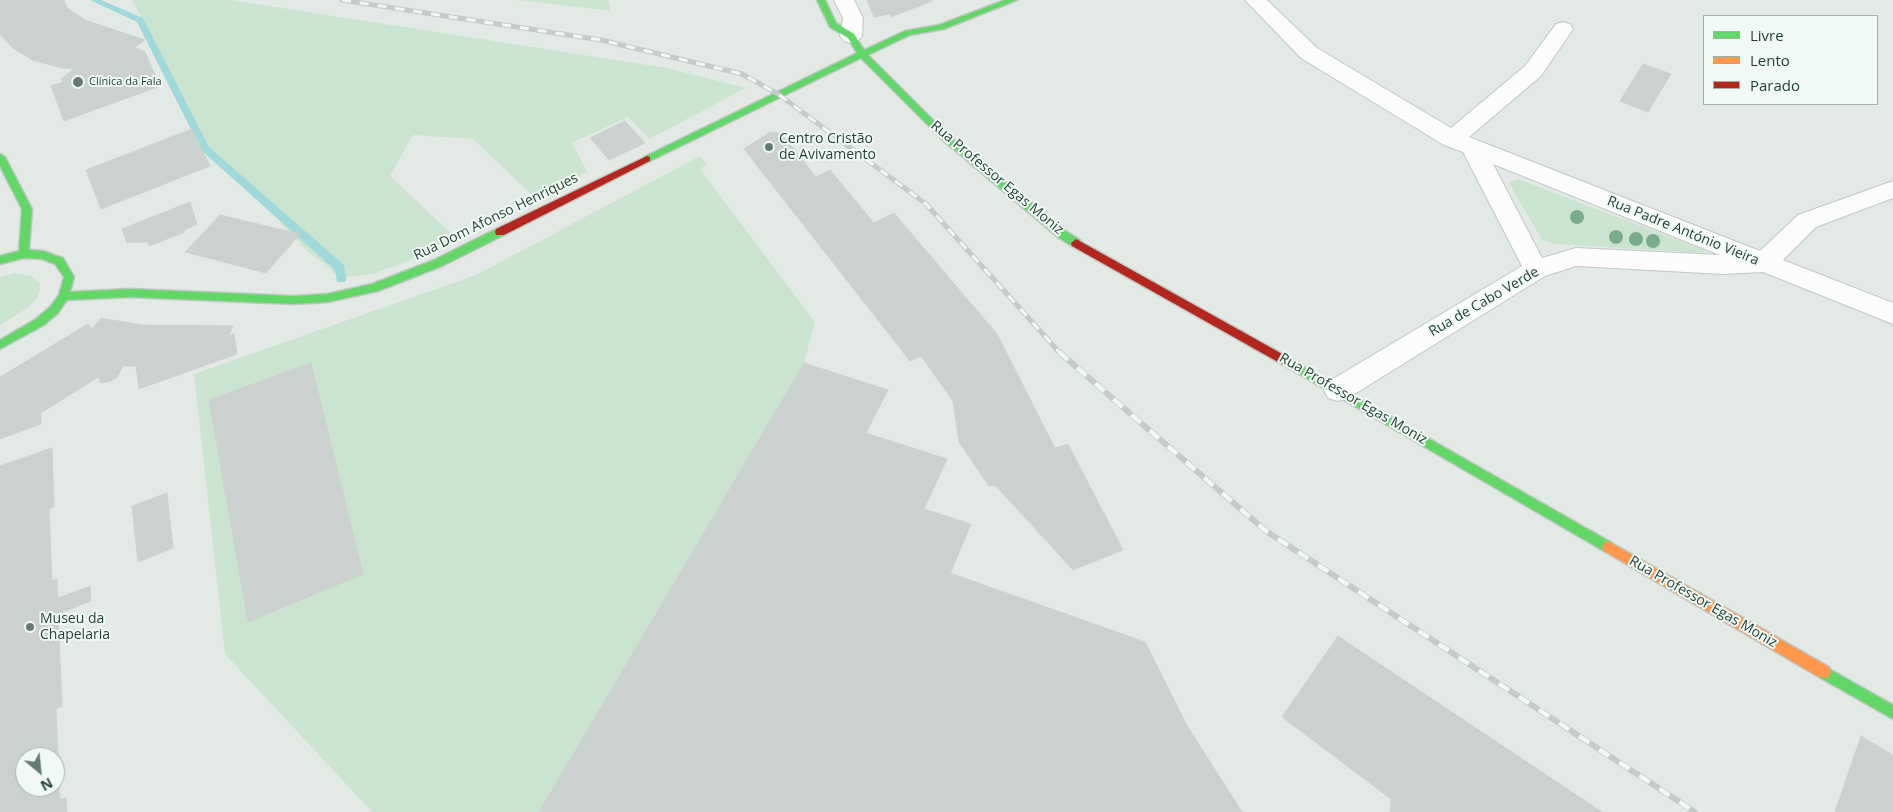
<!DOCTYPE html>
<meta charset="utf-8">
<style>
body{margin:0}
#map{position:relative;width:1893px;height:812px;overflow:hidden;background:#e3eae6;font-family:"Open Sans",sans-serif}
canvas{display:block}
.legend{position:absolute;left:1703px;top:15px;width:175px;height:90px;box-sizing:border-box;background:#f1f9f4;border:1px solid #9dafa7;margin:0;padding:6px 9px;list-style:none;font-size:15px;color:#1f3f34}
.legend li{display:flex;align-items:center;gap:10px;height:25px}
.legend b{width:25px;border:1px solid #9dafa7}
.north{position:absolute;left:15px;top:747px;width:50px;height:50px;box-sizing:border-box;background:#f1f9f4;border:1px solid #9dafa7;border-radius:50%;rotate:152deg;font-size:14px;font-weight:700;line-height:20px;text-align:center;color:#1f3f34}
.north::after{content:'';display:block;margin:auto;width:18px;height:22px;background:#647b72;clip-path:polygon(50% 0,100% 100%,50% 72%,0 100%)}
</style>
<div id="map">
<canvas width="1893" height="812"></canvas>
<ul class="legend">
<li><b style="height:6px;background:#63d668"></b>Livre</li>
<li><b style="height:6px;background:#ff974d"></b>Lento</li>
<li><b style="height:6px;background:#b3261e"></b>Parado</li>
</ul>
<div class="north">N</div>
</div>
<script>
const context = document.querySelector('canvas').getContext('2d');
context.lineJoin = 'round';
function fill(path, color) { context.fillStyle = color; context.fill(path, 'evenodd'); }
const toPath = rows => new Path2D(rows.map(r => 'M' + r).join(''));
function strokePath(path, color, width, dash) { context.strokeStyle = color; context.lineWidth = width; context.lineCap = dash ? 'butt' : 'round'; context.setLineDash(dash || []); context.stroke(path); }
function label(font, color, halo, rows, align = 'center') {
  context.font = font + ' "Open Sans",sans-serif'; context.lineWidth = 4; context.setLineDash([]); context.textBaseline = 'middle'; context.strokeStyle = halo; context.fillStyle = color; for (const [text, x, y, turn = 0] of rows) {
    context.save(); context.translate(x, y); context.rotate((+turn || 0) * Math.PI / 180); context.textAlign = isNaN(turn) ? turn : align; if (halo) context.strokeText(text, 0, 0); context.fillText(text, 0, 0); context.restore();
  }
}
fill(toPath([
 [132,0,231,0,667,68,746,88,649,139,628,117,572,143,587,172,535,198,473,139,413,135,390,176,455,237,403,263,373,274,338,278,328,266,307,251,237,175,215,164],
 [518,0,608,0,611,11],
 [700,156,707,164,700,169,815,322,804,363,539,812,372,812,225,654,194,374,476,275],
 [1518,179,1704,250,1705,253,1555,244,1542,240,1509,183],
 [15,273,32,276,40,284,40,290,38,296,29,307,0,325,0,277]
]), '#cbe4d0');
fill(toPath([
 [90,0,101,0,143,18,209,147,344,265,346,279,345,282,337,282,335,270,202,151,137,22,90,0]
]), '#a0d9dc');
const building = toPath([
 [0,0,64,0,66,7,0,26,0,0],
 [867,0,932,0,932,1,891,17,890,14,874,17,867,0],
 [66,7,85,20,145,40,101,71,62,68,32,60,13,48,0,34,0,26,66,7],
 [134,47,145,52,160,86,64,121,51,86,63,82,61,79,74,69,101,71,134,47],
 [1643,64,1671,74,1648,112,1620,101,1643,64],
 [625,121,645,143,609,160,590,138,625,121],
 [192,129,210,166,101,209,86,170,192,129],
 [770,132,781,133,816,177,830,170,874,223,894,213,997,334,1055,448,1068,444,1123,550,1073,570,995,485,989,486,959,442,953,401,921,356,910,361,744,149,770,132],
 [190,202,197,224,184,230,185,232,149,246,148,242,132,242,127,243,122,229,190,202],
 [220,215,300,234,266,273,185,252,220,215],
 [101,318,142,325,233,326,229,336,234,334,237,354,139,389,136,366,123,366,117,377,111,381,101,383,98,377,41,413,41,424,0,439,0,377,88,324,92,329,101,318],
 [311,363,363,574,248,622,209,400,311,363],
 [804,363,888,390,866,433,947,459,924,509,971,524,850,812,539,812,804,363],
 [52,448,54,507,49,509,52,581,57,579,58,598,90,586,91,601,58,614,62,706,56,709,60,800,66,798,67,812,0,812,0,466,52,448],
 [25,757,55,757,55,787,25,787,25,757],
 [167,493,173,548,138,562,132,506,167,493],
 [950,573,1145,642,1186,724,1163,812,850,812,950,573],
 [1338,636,1602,812,1390,812,1391,799,1282,717,1338,636],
 [1186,724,1242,812,1163,812,1186,724],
 [1861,736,1893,755,1893,812,1835,812,1861,736]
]);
fill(building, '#cad1ce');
strokePath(building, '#ccd3cf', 1);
const street = toPath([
 [834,0,854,0,863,18,862,36,858,41,851,43,844,41,840,36,843,18,834,0],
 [1245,0,1267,0,1317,48,1451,128,1525,66,1556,24,1563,22,1570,24,1573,29,1541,76,1469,137,1760,251,1798,215,1893,181,1893,198,1816,227,1783,260,1893,303,1893,324,1763,272,1723,274,1576,266,1545,276,1348,398,1338,401,1328,398,1324,390,1328,382,1522,266,1463,152,1444,145,1301,58,1245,0],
 [1493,164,1720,255,1576,248,1542,258,1493,164]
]);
const fast = toPath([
 [817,0,825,0,836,23,854,34,864,50,905,31,939,25,1005,0,1017,0,944,29,910,35,868,55,949,136,1067,232,1080,240,1081,243,1080,246,1072,246,1059,238,943,140,861,58,650,161,644,161,644,157,857,53,848,38,830,27,817,0],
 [0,154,5,157,32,209,29,250,43,251,63,258,74,277,70,292,130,289,293,296,328,294,372,284,434,260,496,229,504,229,505,232,504,235,442,266,378,291,328,302,293,304,130,297,67,300,58,313,44,325,0,349,0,340,36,319,50,307,59,295,64,277,55,264,42,259,24,258,0,264,0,256,19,251,22,209,0,166,0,154],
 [1298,364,1612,543,1614,547,1612,551,1608,553,1604,551,1294,371,1293,368,1294,365,1298,364],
 [1824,666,1893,705,1893,719,1819,677,1817,672,1819,667,1824,666]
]);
const slow = toPath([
 [1608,541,1829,667,1831,672,1829,677,1824,678,1819,677,1604,551,1602,547,1604,543,1608,541]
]);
const jam = toPath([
 [647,156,650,157,650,161,504,235,496,235,495,232,496,229,647,156],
 [1076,239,1302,365,1303,368,1302,371,1294,371,1072,246,1071,243,1076,239]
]);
strokePath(street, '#c0c7c3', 2);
strokePath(fast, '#bfc8c3', 3);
strokePath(slow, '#bfc8c3', 3);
strokePath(jam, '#bfc8c3', 3);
fill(street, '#fbfcfb');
fill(fast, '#63d668');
fill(slow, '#ff974d');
fill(jam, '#b3261e');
const railFar1 = toPath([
 [342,0,601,40,742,74,778,94,926,204,1060,353]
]);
const rail = toPath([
 [1059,352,1266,531,1695,812]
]);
strokePath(railFar1, '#c6cbc9', 5);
strokePath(rail, '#c6cbc9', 6);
strokePath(railFar1, '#f1f9f4', 3, [9]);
strokePath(rail, '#f1f9f4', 4.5, [12]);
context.fillStyle = '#7aac8a';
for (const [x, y] of [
 [1577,217],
 [1616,237],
 [1636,239],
 [1653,241]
]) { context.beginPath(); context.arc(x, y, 7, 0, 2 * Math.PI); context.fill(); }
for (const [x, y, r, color] of [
 [78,82,6,"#647b72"],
 [769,147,5,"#647b72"],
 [30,627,5,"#647b72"]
]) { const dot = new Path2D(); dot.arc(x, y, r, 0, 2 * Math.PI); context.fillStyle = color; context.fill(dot); strokePath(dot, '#f1f9f4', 2); }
label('11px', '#1f3f34', '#f1f9f4', [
 ["Clínica da Fala",89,82]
], 'left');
label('14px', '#1f3f34', '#f1f9f4', [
 ["Centro Cristão",779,139],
 ["de Avivamento",779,155],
 ["Museu da",40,619],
 ["Chapelaria",40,635]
], 'left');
label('14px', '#1f3f34', '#f1f9f4', [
 ["Rua Professor Egas Moniz",997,178,40],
 ["Rua Dom Afonso Henriques",496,217,-26],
 ["Rua Padre António Vieira",1683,231,22],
 ["Rua de Cabo Verde",1484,302,-30],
 ["Rua Professor Egas Moniz",1353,399,30],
 ["Rua Professor Egas Moniz",1703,602,30]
]);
</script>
